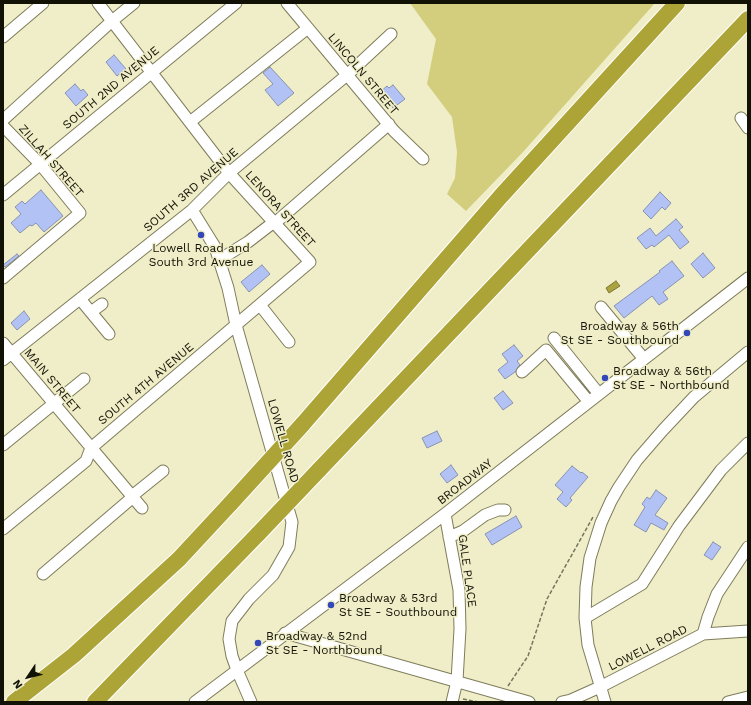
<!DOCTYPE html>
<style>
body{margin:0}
#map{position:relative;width:751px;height:705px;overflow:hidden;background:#f0eec8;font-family:"Work Sans",sans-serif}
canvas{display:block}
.frame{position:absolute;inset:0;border:4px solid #121105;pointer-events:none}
.north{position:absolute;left:8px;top:657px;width:40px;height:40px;-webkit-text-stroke:3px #f0eec8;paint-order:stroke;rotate:235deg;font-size:11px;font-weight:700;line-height:16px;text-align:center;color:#121105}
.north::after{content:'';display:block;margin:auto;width:14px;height:18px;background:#121105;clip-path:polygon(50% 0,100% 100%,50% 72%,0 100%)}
</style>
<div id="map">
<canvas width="751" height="705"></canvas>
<div class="frame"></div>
<div class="north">N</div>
</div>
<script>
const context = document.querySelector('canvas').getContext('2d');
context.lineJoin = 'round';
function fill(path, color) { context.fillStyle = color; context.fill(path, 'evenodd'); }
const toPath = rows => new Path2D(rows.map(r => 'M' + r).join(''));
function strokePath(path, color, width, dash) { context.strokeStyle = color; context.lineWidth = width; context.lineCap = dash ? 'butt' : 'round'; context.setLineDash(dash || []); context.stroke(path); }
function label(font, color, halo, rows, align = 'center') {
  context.font = font + ' "Work Sans",sans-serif'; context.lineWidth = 3; context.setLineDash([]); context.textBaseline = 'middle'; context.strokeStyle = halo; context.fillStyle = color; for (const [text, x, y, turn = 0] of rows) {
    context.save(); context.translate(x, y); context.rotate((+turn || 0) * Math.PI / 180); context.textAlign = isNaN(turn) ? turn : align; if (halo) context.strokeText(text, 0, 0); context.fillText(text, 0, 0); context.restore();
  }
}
fill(toPath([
 [410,3,460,4,655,3,523,152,466,211,447,194,455,178,457,152,452,117,427,84,436,39]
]), '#d3cd7e');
const water = toPath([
 [616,281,620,286,609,293,606,288,616,281]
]);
fill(water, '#aba33f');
strokePath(water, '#7d772e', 1);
const building = toPath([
 [114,55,126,69,117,76,106,62,114,55],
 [270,67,294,93,278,106,265,90,273,84,263,73,270,67],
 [75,84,81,91,83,89,88,95,76,106,65,93,75,84],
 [393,85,405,99,393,108,380,92,387,86,389,88,393,85],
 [41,190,63,216,44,232,36,223,32,226,30,225,20,233,11,223,21,214,15,207,22,201,25,204,41,190],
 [660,192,671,203,665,210,662,207,651,219,643,211,660,192],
 [676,219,683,227,679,230,689,242,680,249,669,235,654,247,652,245,646,249,637,238,650,228,656,236,676,219],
 [703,253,715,268,703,278,691,264,703,253],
 [17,254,19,256,5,267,3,265,17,254],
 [672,261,684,276,663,292,668,299,659,305,652,296,624,318,614,306,660,272,659,271,672,261],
 [262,265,270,274,249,292,241,282,262,265],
 [24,311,30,319,17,330,11,323,24,311],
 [514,345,523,356,517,361,520,365,515,372,505,379,498,370,508,362,502,354,514,345],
 [503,391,513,403,503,410,494,398,503,391],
 [437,431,442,441,427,448,422,438,437,431],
 [451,465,458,475,447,483,440,474,451,465],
 [572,466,581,473,582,472,588,477,570,498,572,500,566,507,557,499,563,492,555,485,572,466],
 [656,490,667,498,655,515,668,523,664,530,651,523,646,532,634,525,645,507,642,504,647,497,650,499,656,490],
 [516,516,522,527,492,545,485,534,516,516],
 [713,542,721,547,712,560,704,555,713,542]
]);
fill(building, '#b2c2f4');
strokePath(building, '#8792b2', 1);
const minor = toPath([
 [287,3,394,131,423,159],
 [3,37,43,3],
 [741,118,748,128],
 [3,120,112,21,134,3],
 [190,122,308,28],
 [3,126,40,164,80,213,3,278],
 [3,195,236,3],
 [192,210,215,247,228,288,236,325,292,522,289,547,273,575,249,599,232,621,229,639,232,656,237,670,251,702],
 [275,223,389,124],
 [219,260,248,242,274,222],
 [80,299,109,334],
 [260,305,289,342],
 [601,307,644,359],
 [91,312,102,304],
 [554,338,599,394],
 [3,343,142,508],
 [3,360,192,210,229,173,347,75,391,34],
 [522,372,546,350,589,402],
 [3,445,84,379],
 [132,496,163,471],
 [445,514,459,590,460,629,457,681,452,702],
 [3,529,86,461,91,448,310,262,229,173,98,3],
 [449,537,463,531,485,515,498,510,505,510],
 [43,574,133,497],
 [585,618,642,584,679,526,721,470,748,443],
 [285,633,529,702],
 [703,634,708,617,717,594,748,547],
 [195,702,445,514,748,278],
 [562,702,571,700,600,687,703,634,748,631],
 [605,702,588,645,585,618,586,587,590,558,601,523,611,501,619,487,637,460,663,430,694,397,748,352],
 [728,702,748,697]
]);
const highway = toPath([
 [302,425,501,196,677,3],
 [318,471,748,19],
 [14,702,74,655,179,559,231,503],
 [95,702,259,533]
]);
strokePath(minor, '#7e7c5a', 13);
strokePath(highway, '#fff', 18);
strokePath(toPath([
 [508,686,528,656,547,599,593,517],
 [463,699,478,702]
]), '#76755d', 1.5, [4, 2]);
strokePath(minor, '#fff', 11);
strokePath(highway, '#ada437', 16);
const highwayBridge = toPath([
 [231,503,302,425],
 [259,533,318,471]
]);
strokePath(highwayBridge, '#fff', 18, []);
strokePath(highwayBridge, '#ada437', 16);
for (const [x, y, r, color] of [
 [201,235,4,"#3447b9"],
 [687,333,4,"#3447b9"],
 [605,378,4,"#3447b9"],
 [331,605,4,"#3447b9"],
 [258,643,4,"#3447b9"]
]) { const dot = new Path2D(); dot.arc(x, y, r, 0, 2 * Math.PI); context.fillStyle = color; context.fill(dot); strokePath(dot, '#f0eec8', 1.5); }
label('12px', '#121105', '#f0eec8', [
 ["LINCOLN STREET",363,74,50],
 ["SOUTH 2ND AVENUE",111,88,-40],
 ["ZILLAH STREET",51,161,49],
 ["SOUTH 3RD AVENUE",191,190,-41],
 ["LENORA STREET",280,209,48],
 ["MAIN STREET",52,381,50],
 ["SOUTH 4TH AVENUE",146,384,-40],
 ["LOWELL ROAD",283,441,74],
 ["BROADWAY",465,482,-38],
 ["GALE PLACE",467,571,82],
 ["LOWELL ROAD",648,648,-27]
]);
label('12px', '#121105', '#f0eec8', [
 ["Lowell Road and",201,248,"center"],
 ["South 3rd Avenue",201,262,"center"],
 ["Broadway & 56th",679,326,"right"],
 ["St SE - Southbound",679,340,"right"],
 ["Broadway & 56th",613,371],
 ["St SE - Northbound",613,385],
 ["Broadway & 53rd",339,598],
 ["St SE - Southbound",339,612],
 ["Broadway & 52nd",266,636],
 ["St SE - Northbound",266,650]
], 'left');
</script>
